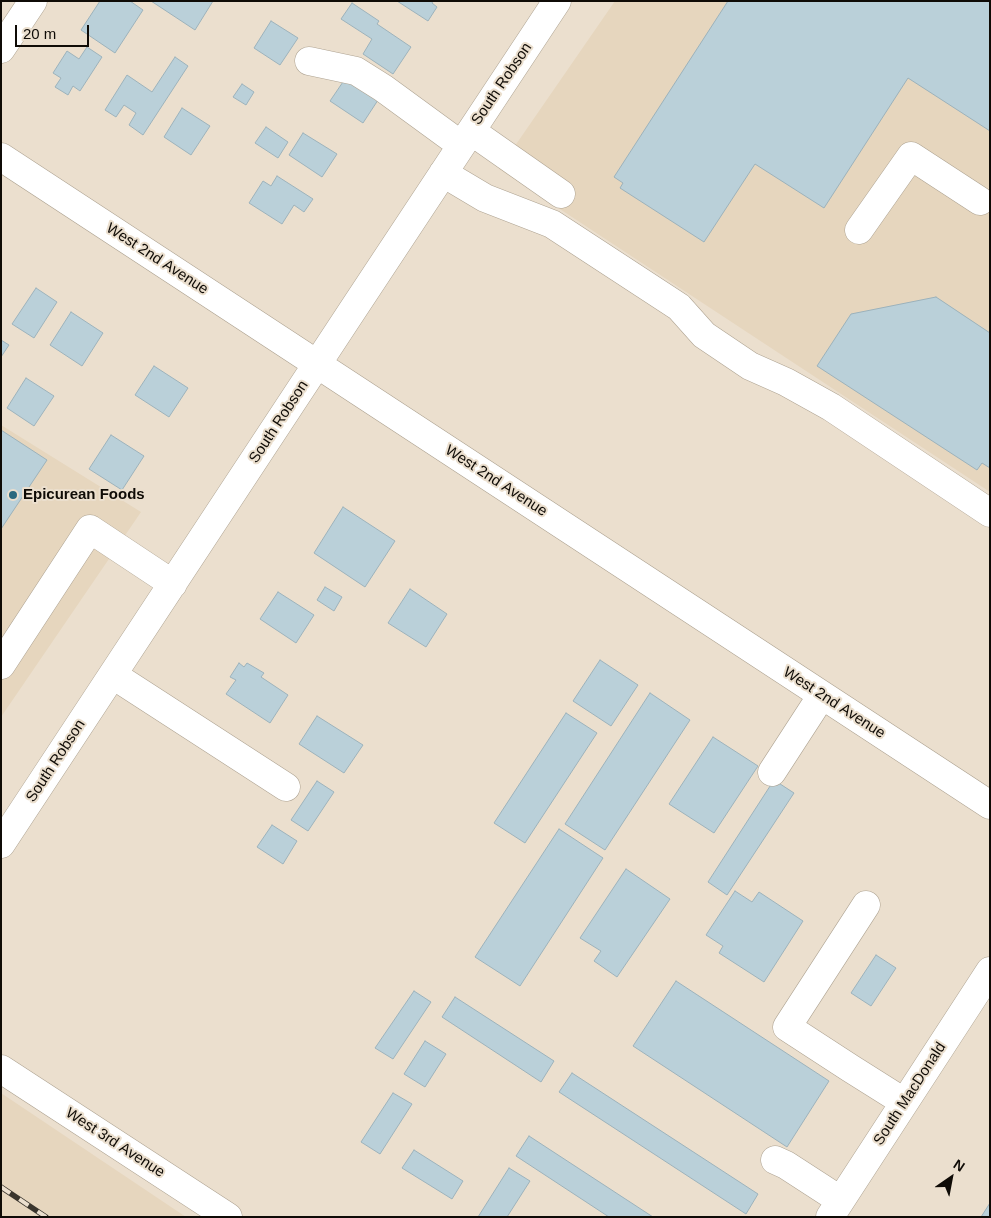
<!DOCTYPE html>
<style>
body{margin:0}
#map{position:relative;width:991px;height:1218px;overflow:hidden;background:#ebdfce;font-family:Helvetica,sans-serif}
canvas{display:block}
.frame{position:absolute;inset:0;border:2px solid #0f0b06;pointer-events:none}
.north{position:absolute;left:926px;top:1153px;width:50px;height:50px;-webkit-text-stroke:4px #ebdfce;paint-order:stroke;rotate:33deg;font-size:14px;font-weight:700;line-height:20px;text-align:center;color:#0f0b06}
.north::after{content:'';display:block;margin:auto;width:18px;height:22px;background:#0f0b06;clip-path:polygon(50% 0,100% 100%,50% 72%,0 100%)}
.scale{position:absolute;left:15px;top:25px;width:74px;height:22px;box-sizing:border-box;border:2px solid #0f0b06;border-top:0;padding-left:6px;font-size:15px;line-height:18px;white-space:nowrap;color:#0f0b06;-webkit-text-stroke:4px #ebdfce;paint-order:stroke}
</style>
<div id="map">
<canvas width="991" height="1218"></canvas>
<div class="frame"></div>
<div class="north">N</div>
<div class="scale">20 m</div>
</div>
<script>
const context = document.querySelector('canvas').getContext('2d');
context.lineJoin = 'round';
function fill(path, color) { context.fillStyle = color; context.fill(path, 'evenodd'); }
const toPath = rows => new Path2D(rows.map(r => 'M' + r).join(''));
function strokePath(path, color, width, dash) { context.strokeStyle = color; context.lineWidth = width; context.lineCap = dash ? 'butt' : 'round'; context.setLineDash(dash || []); context.stroke(path); }
function label(font, color, halo, rows, align = 'center') {
  context.font = font + ' Helvetica,sans-serif'; context.lineWidth = 4; context.setLineDash([]); context.textBaseline = 'middle'; context.strokeStyle = halo; context.fillStyle = color; for (const [text, x, y, turn = 0] of rows) {
    context.save(); context.translate(x, y); context.rotate((+turn || 0) * Math.PI / 180); context.textAlign = isNaN(turn) ? turn : align; if (halo) context.strokeText(text, 0, 0); context.fillText(text, 0, 0); context.restore();
  }
}
fill(toPath([
 [615,1,990,1,990,492,499,169],
 [1,425,141,512,1,717],
 [1,1093,186,1217,1,1217]
]), '#e6d6be');
const building = toPath([
 [100,1,130,1,143,10,115,53,81,30,100,1],
 [151,1,213,1,195,30,151,1],
 [397,1,433,1,432,3,437,7,428,21,397,1],
 [728,1,990,1,990,131,908,78,824,208,755,164,704,242,620,188,623,183,614,177,728,1],
 [352,3,379,21,377,24,411,47,393,74,363,54,372,39,341,19,352,3],
 [271,21,298,38,280,65,254,48,271,21],
 [87,47,102,57,80,91,73,86,68,95,55,87,61,78,53,73,67,51,79,59,87,47],
 [175,57,188,66,143,135,129,125,136,113,124,105,116,117,105,110,127,75,152,92,175,57],
 [347,76,380,97,363,123,330,101,347,76],
 [242,84,254,92,246,105,233,97,242,84],
 [182,108,210,126,191,155,164,137,182,108],
 [266,127,288,142,278,158,255,143,266,127],
 [303,133,337,154,322,177,289,155,303,133],
 [277,176,313,199,304,212,294,205,282,224,249,203,263,181,271,186,277,176],
 [36,288,57,302,34,338,12,324,36,288],
 [936,297,990,333,990,468,982,463,977,470,817,366,851,314,936,297],
 [71,312,103,333,82,366,50,345,71,312],
 [1,340,9,345,1,357,1,340],
 [154,366,188,388,169,417,135,395,154,366],
 [26,378,54,396,34,426,7,408,26,378],
 [1,430,47,460,1,529,1,430],
 [111,435,144,456,122,490,89,469,111,435],
 [343,507,395,541,365,587,314,553,343,507],
 [325,587,342,597,334,611,317,600,325,587],
 [410,589,447,614,426,647,388,623,410,589],
 [278,592,314,615,296,643,260,619,278,592],
 [600,660,638,685,611,726,573,701,600,660],
 [239,663,244,667,247,663,264,673,261,677,288,695,270,723,226,694,236,680,230,677,239,663],
 [650,693,690,720,605,850,565,824,650,693],
 [566,713,597,733,525,843,494,823,566,713],
 [317,716,363,745,344,773,299,744,317,716],
 [713,737,758,766,714,833,669,804,713,737],
 [774,780,794,793,727,895,708,882,774,780],
 [317,781,334,792,308,831,291,820,317,781],
 [272,825,297,841,283,864,257,847,272,825],
 [559,829,603,858,520,986,475,957,559,829],
 [626,869,670,899,617,977,594,961,601,951,580,938,626,869],
 [735,891,752,902,759,892,803,921,764,982,719,953,723,946,706,935,735,891],
 [876,955,896,968,871,1006,851,993,876,955],
 [676,981,829,1081,787,1147,633,1046,676,981],
 [414,991,431,1002,393,1059,375,1048,414,991],
 [455,997,554,1061,541,1082,442,1017,455,997],
 [425,1041,446,1054,425,1087,404,1074,425,1041],
 [572,1073,758,1194,746,1214,559,1092,572,1073],
 [393,1093,412,1104,380,1154,361,1142,393,1093],
 [529,1136,653,1217,609,1217,516,1156,529,1136],
 [414,1150,463,1181,452,1199,402,1168,414,1150],
 [509,1168,530,1181,507,1217,478,1217,509,1168],
 [990,1203,990,1217,981,1217,990,1203]
]);
fill(building, '#bad0d9');
strokePath(building, '#9cb2bb', 1);
const minor = toPath([
 [1,49,33,1],
 [309,61,356,71,383,88,461,145],
 [471,131,561,194],
 [1,157,990,805],
 [443,173,485,198,552,224,679,307,704,335,750,366,786,382,831,407,990,513],
 [859,230,911,156,980,201],
 [1,665,90,529,173,584],
 [113,675,286,787],
 [772,772,822,695],
 [1,844,354,308,557,1],
 [866,905,787,1027,850,1068,904,1102],
 [1,1069,228,1217],
 [775,1160,786,1165,840,1200],
 [830,1217,990,971]
]);
strokePath(minor, '#aea392', 29);
strokePath(minor, '#fff', 28);
const rail = toPath([
 [1,1187,46,1217]
]);
strokePath(rail, '#3a352d', 5.5);
strokePath(rail, '#ebdfce', 4, [11]);
for (const [x, y, r, color] of [
 [13,495,5,"#2b697f"]
]) { const dot = new Path2D(); dot.arc(x, y, r, 0, 2 * Math.PI); context.fillStyle = color; context.fill(dot); strokePath(dot, '#ebdfce', 2); }
label('15px', '#0f0b06', '#ebdfce', [
 ["South Robson",502,84,-56],
 ["West 2nd Avenue",157,259,33],
 ["South Robson",279,422,-57],
 ["West 2nd Avenue",496,481,33],
 ["West 2nd Avenue",834,703,33],
 ["South Robson",56,761,-57],
 ["South MacDonald",910,1094,-57],
 ["West 3rd Avenue",115,1143,33]
]);
label('bold 15px', '#0f0b06', '#ebdfce', [
 ["Epicurean Foods",23,495]
], 'left');
</script>
